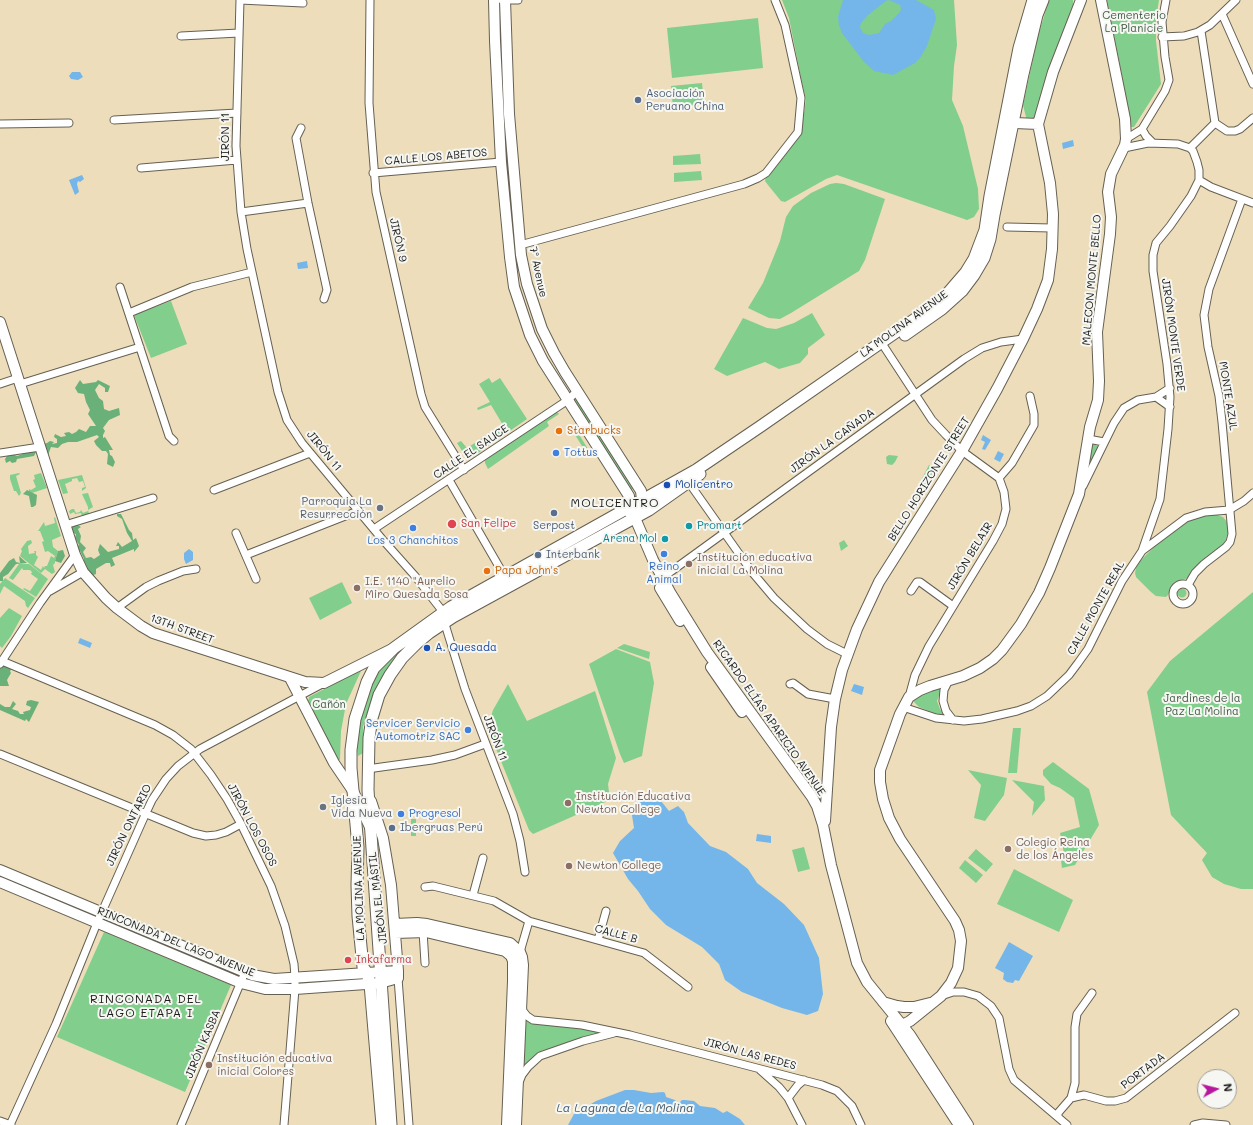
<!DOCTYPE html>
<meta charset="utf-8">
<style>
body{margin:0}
#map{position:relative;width:1253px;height:1125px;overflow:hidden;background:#edddba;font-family:Mali,sans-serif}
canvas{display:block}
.north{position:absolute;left:1197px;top:1069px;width:40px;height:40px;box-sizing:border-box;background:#f6f6f2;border:1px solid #9f9f9c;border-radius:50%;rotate:83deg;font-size:11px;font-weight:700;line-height:16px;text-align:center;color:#1c1c1c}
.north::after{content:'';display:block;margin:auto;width:14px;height:18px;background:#b5179e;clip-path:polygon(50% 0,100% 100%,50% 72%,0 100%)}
</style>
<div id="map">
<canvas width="1253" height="1125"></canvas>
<div class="north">N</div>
</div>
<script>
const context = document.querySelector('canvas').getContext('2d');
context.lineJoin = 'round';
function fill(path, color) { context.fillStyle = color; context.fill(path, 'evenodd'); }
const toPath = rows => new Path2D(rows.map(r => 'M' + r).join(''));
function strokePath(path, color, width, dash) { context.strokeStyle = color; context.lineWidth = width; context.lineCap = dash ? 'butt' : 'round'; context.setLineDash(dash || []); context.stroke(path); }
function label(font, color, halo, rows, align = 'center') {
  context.font = font + ' Mali,sans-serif'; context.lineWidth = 4; context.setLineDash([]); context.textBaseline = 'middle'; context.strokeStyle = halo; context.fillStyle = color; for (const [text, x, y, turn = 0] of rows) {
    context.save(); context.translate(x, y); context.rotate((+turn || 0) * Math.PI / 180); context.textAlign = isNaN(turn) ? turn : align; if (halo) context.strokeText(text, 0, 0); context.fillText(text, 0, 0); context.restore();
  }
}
fill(toPath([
 [782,0,954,0,957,45,954,66,952,100,963,126,978,189,979,209,974,217,967,220,837,175,826,179,785,202,781,201,768,185,765,181,766,176,789,149,802,128,806,99,802,83,789,18],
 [1049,0,1073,0,1073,7,1033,122,1027,121,1023,105,1038,36],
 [1107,0,1159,0,1156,19,1156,41,1161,84,1134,127,1131,127,1130,123,1124,86],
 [758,18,763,68,672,78,667,28],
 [702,83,704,104,673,108,671,86],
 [700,154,701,164,673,165,673,156],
 [701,171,702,180,674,182,674,173],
 [836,183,844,184,885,199,865,260,859,271,791,313,780,319,769,318,748,308,763,283,772,261,780,241,786,217,793,206,811,193,830,184],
 [171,301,187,344,151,358,134,315],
 [812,313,825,335,808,348,808,354,800,363,779,369,765,362,727,376,714,369,743,318,767,328,776,329,794,323],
 [489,378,492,383,500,378,527,419,468,460,457,443,461,441,467,448,503,425,491,405,478,410,477,408,490,402,479,384],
 [576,395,635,488,631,490,572,401,574,400],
 [556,411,559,414,547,422,549,426,488,469,485,463,485,459],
 [575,428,588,449,582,446,572,430],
 [1090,443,1098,446,1085,476],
 [889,455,898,456,895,462,892,465,887,464,886,457],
 [929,465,935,468,925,487,919,484],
 [19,473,20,474,16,476,21,493,19,496,16,491,14,491,10,479,10,475],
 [41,473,47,488,32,493,29,492,29,489,31,490,36,487,33,480,35,479,34,475],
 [82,475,86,488,82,491,82,488,85,487,83,481,79,482,77,478,72,479,72,481,65,484,68,493,63,494,58,480],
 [88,493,93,507,88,510,89,514,82,516,81,513,75,514,74,512,70,514,69,511,72,509,74,509,76,513,80,512,81,510,83,513,88,511,88,507,82,494],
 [1214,514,1223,517,1227,522,1228,532,1225,543,1198,564,1189,578,1177,581,1171,588,1168,595,1166,597,1156,596,1151,592,1136,577,1135,573,1137,564,1158,543,1181,524,1191,519],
 [55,517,61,536,52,540,53,547,58,551,55,561,55,563,53,565,55,572,52,574,45,569,41,573,20,556,22,551,21,549,27,541,31,540,32,543,28,546,29,554,35,553,34,551,36,551,36,555,38,557,34,565,41,570,43,566,44,568,45,566,47,566,51,556,54,558,55,556,48,551,45,552,42,542,44,541,40,531,38,531,44,522,45,526,55,523,54,518],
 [844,540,848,546,841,551,839,543],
 [19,564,29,564,48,579,36,597,23,589,24,588,30,591,38,579,31,574,32,572,30,570,23,570,22,568,13,580,9,578],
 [5,578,35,598,28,608,26,606,25,601,4,586,0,594,0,584],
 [342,582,352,603,320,620,309,598],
 '1177.5 593a4.5 4.5 0 1 1 9 0a4.5 4.5 0 1 1-9 0Z',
 [1253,592,1253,889,1241,889,1224,884,1212,877,1202,860,1207,853,1171,815,1147,692,1170,661],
 [9,608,22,616,11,636,2,648,0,646,0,618],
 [624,644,650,652,649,659,617,648],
 [616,649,650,662,654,683,642,756,624,763,620,754,589,664],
 [395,652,399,654,391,665,371,704,363,727,363,753,358,756,356,738,369,687,379,667],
 [360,670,361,671,346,704,341,731,340,759,339,761,308,701,309,697],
 [508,684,527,721,595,691,616,758,608,784,610,800,533,834,529,830,492,739,490,720,493,710],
 [935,688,940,688,940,693,937,701,940,709,944,714,941,716,919,707,913,701,914,699],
 [1013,728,1021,728,1017,773,1008,773],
 [1053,762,1089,789,1099,825,1075,865,1062,868,1061,860,1065,859,1060,833,1080,827,1074,798,1060,788,1051,784,1043,775,1043,770],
 [968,770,1007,778,1004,795,985,821,974,818,981,785],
 [1012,780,1044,786,1045,800,1032,816,1034,802],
 [411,819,416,819,416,836,411,836],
 [804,847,810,869,798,872,792,850],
 [976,849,993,864,986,872,968,858],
 [965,860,983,875,976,883,959,868],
 [1014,869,1073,900,1059,932,997,904],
 [104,932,231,985,185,1092,57,1037],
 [524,1016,530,1021,541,1025,562,1025,603,1032,538,1052,523,1066]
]), '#82ce8d');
fill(toPath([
 [80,380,83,384,96,382,98,380,110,386,108,392,105,392,105,388,99,384,95,390,99,398,103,401,104,409,109,411,119,408,120,415,109,420,103,428,105,431,103,435,103,438,105,437,113,450,109,450,110,455,112,456,115,462,113,467,107,464,108,454,106,451,102,451,96,445,94,441,99,437,97,435,77,442,68,442,62,444,58,448,51,447,47,458,43,444,47,443,50,441,54,442,52,444,57,443,57,439,54,437,55,434,61,437,66,436,64,433,69,432,72,434,76,432,79,429,86,432,90,426,96,426,88,414,90,410,86,402,84,394,78,393,75,388],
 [34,450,36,452,34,456,17,459,16,462,12,463,10,461,6,463,5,459,7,456,12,454,17,456],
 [27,490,37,495,36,505,33,507,31,507,29,496,23,494],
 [117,514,121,514,129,530,132,533,133,540,136,538,139,546,134,552,134,549,112,558,115,565,111,567,110,563,106,563,96,569,96,574,91,576,87,572,88,569,84,566,84,559,80,551,76,552,75,547,79,545,75,538,76,534,72,533,70,526,76,524,81,527,78,529,81,536,80,542,86,548,83,552,86,558,91,557,94,559,100,555,98,550,100,544,108,552,119,549,119,546,116,546,118,542,122,547,132,541,127,533,122,519,117,516],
 [63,550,65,556,61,563,55,561,58,551],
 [19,556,27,563,16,564,8,574,3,577,3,581,0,581,0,573,9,561,14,558,16,562,20,563],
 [3,662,12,669,10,671,11,673,7,680,9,686,0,686,0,667],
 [31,700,39,702,29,722,26,719,25,721,0,710,0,704,5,707,10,707,13,701,16,704,12,709,18,711,20,714,24,714,23,712,30,710,31,707,26,705,27,701]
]), '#69b178');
fill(toPath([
 [843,0,916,0,934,10,936,19,927,46,920,58,915,63,893,75,874,71,864,62,842,33,839,25,838,17],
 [889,0,900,5,901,9,900,12,891,21,885,24,879,33,869,35,863,33,860,27,861,23,868,15,886,1],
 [72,72,80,72,83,77,78,80,71,79,69,76],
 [1073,140,1074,146,1063,149,1062,143],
 [82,175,84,179,80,182,78,181,77,184,79,192,75,195,69,180],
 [307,261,308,268,298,269,297,263],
 [983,435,991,440,985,450,982,449,985,442,981,440],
 [998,451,1004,454,1000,462,994,459],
 [189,549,193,552,193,560,186,564,184,559,184,553],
 [80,638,92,643,90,648,78,643],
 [854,684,864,687,862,695,851,691],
 [650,794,661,801,669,811,678,806,684,812,688,823,710,846,726,852,748,869,757,883,784,904,804,925,819,958,823,994,818,1011,807,1015,782,1008,742,992,725,980,719,964,702,947,666,925,650,909,638,891,628,879,613,853,620,841,634,828,631,809,643,797],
 [757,834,771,836,771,843,756,841],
 [1009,942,1033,956,1019,981,1015,980,1013,983,1007,982,1003,979,1004,973,995,968],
 [625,1090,634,1090,651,1093,663,1092,665,1093,666,1097,675,1100,678,1104,682,1100,685,1100,694,1101,700,1106,715,1108,723,1113,727,1111,740,1119,745,1125,568,1125,574,1114,596,1101]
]), '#74b6e9');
const street = toPath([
 [240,0,236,146,241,212,247,249,278,392,287,420,302,443,382,539,415,576,440,608,465,689,513,814,520,841,525,872],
 [240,0,303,3],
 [370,0,369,103,376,192,421,394,425,407,464,470],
 [502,0,518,0],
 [1222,14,1253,84],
 [1201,31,1215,123,1227,131,1235,131,1240,129,1253,118],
 [181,36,239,33],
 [1162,37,1184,36,1198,32,1210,25,1236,0],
 [114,120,237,113],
 [0,124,69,123],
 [301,128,296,138,308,203,327,290,324,299],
 [1142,129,1146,136,1153,143],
 [1126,139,1142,129,1165,91,1169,80,1165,57,1162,22,1166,0],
 [1124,148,1148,143,1178,144,1190,148,1193,151,1197,162,1199,170,1199,180,1191,196,1170,226,1156,243,1153,255,1153,271,1167,364,1170,397,1168,429,1160,499,1142,551],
 [1190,148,1215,123],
 [141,168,237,160],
 [373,173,501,162],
 [1199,180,1211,187,1253,203],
 [241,212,308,203],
 [1007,227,1052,228],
 [520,245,744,184,758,178,766,173,798,132,801,98,785,25,775,0],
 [120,287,169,436,174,441],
 [129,313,192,287,252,272],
 [881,342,932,420,946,435,962,451,999,478,1004,492,1006,509,1002,524,993,541,929,646,915,675,909,697],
 [0,384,18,378],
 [20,384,140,347],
 [1156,397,1170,407],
 [1088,439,1104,442],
 [0,453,40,447],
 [999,478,1012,463,1034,425,1034,414,1030,396],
 [449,480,505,577],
 [687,480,752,572,774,598,807,629,827,644,847,654],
 [1083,486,1114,423,1124,408,1138,400,1156,397,1170,388],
 [214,490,310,453],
 [65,525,153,498],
 [374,529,568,400,575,393,576,388],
 [236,533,256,579],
 [246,555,358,511],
 [662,578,964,359,982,348,1001,342,1023,339],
 '1173 594a10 10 0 1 1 20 0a10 10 0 1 1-20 0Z',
 [1188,585,1195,573,1204,564,1226,547,1230,542,1232,534,1222,422,1219,396,1208,347,1204,315,1209,289,1242,199],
 [50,591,83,572],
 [911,591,917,582,920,582,953,606],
 [117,608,146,587,158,581,183,571,196,569],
 [2,661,155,725,173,735,191,749,211,775,227,799,241,824,271,886,285,926,294,964,295,977,295,989,284,1125],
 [0,664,40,603,75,555],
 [949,680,944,690,943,701,946,711,953,720],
 [790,684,793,683,808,694,835,699],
 [903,707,936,718,964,721,982,719,1017,711,1031,706,1047,696,1069,675,1078,663,1088,649,1122,581,1142,551,1186,518,1205,512,1229,510,1244,501,1253,493],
 [0,754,193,833,206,836,216,835,226,832,241,824],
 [367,769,432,760,455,755,485,744],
 [425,887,433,886,494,901,529,921,644,953,688,987],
 [473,895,483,858],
 [423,931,425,963],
 [598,940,606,911],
 [520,952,529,921],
 [398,978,409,1125],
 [941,996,953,992,964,992,978,996,991,1006,999,1018,1009,1069,1014,1080,1067,1125],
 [522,1006,523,1011,527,1016,533,1020,582,1025,630,1035,822,1085,837,1091,852,1106,861,1125],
 [760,1070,779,1087,788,1098,802,1125],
 [520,1080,522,1075,528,1067,540,1056,583,1041,614,1033],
 [788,1098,798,1085,804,1080],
 [1071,1098,1075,1083,1075,1027,1077,1014,1092,993],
 [1058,1116,1058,1113,1071,1098,1084,1095,1106,1101,1115,1101,1126,1098,1235,1013],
 [0,1121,11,1125],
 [10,1125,56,1024,97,923,145,815,152,800,166,779,178,766,200,749,324,683],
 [181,1125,245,972],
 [1194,1125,1203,1123,1226,1125]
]);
const secondary = toPath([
 [494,0,495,41,501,162,510,257,514,287,530,335,543,361,629,496,630,513],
 [505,0,509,114,521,255,527,284,542,329,554,353,565,372,641,491,642,500,635,518,653,560,671,594,707,652,812,797,817,806,823,825,831,865,857,963,867,982,910,1035,968,1125],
 [1006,121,1015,123,1038,124],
 [0,322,75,555,83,572,106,598,117,608,141,626,153,633,305,682,324,683,392,649],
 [660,588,680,621],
 [711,667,742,712],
 [290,678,334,763,353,791,370,827],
 [825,821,831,727,835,699,842,670,857,629,879,582,962,451,997,389,1023,339,1037,309,1048,280,1052,249,1053,214,1050,183,1038,124,1053,72,1081,0],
 [0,870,252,975,274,979,398,971],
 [0,882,241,983,265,989,295,989,380,983,398,978,398,971,391,885,383,838,371,801],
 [395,924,417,923,427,924,510,943,520,952,522,957,523,965,516,1125],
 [395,933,426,932,505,951,511,956,513,961,513,981,507,1125],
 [883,1002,897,1006,904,1007,914,1007,930,1003],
 [891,1021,959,1125],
 [896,1028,910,1021,941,996,951,983,958,968,961,941,959,930,955,921,900,839,889,818,883,799,880,782,880,770,900,714,909,697,920,690,930,686,963,676,980,668,993,659,1002,650,1021,624,1039,593,1050,568,1079,494,1090,427,1098,400,1099,381,1097,332,1110,234,1111,217,1108,192,1111,174,1125,145,1126,139,1125,119,1101,0]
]);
const primary = toPath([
 [905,335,942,309,962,291,974,275,984,258,990,239,994,215,1023,74,1037,15,1043,0],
 [382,1125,370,984,367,973,363,967,358,916,357,885,358,847,351,768,351,750,355,719,367,682,374,668,394,648,451,607,696,470,761,426,925,312,947,294,966,272,974,259,985,230,990,196,1019,48,1033,0],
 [391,1125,368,790,369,738,372,718,379,695,390,675,402,658,417,643,429,633,453,617,649,510,700,474]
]);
strokePath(street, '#656053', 9);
strokePath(secondary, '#656053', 12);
strokePath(primary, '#656053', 13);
strokePath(street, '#fff', 7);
strokePath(secondary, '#fff', 10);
strokePath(primary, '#fff', 11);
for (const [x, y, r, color] of [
 [638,100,4,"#5c6f8a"],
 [559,431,4,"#e8710a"],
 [556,453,4,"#3f7fe0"],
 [667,485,4,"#1a4fb4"],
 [380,508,4,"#6b7280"],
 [554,513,4,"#5c6f8a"],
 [452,524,5,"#e0444e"],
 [689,526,4,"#0f9aa8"],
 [413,528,4,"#3f7fe0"],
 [665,539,4,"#0f9aa8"],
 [664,554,4,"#3f7fe0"],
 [538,555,4,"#5c6f8a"],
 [689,564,4,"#8d6e63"],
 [487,571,4,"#e8710a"],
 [357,588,4,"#8d6e63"],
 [427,648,4,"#1a4fb4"],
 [468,730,4,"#3f7fe0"],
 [568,803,4,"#8d6e63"],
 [323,807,4,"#6b7280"],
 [401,814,4,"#3f7fe0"],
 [392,828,4,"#5c6f8a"],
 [1008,849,4,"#8d6e63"],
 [569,866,4,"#8d6e63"],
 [348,960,4,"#e0444e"],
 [209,1065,4,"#8d6e63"]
]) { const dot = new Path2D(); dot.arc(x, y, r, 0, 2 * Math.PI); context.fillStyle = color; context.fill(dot); strokePath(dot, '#f6f6f2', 1.5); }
label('11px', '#405a44', '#f6f6f2', [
 ["Cementerio",1134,16],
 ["La Planicie",1134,29],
 ["Jardines de la",1202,699],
 ["Paz La Molina",1202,712],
 ["Cañón",329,705]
]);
label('11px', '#4e5e75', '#f6f6f2', [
 ["Asociación",646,94],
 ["Peruano China",646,107],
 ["Serpost",554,526,"center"],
 ["Interbank",546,555],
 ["Ibergruas Perú",400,828]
], 'left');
label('11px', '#1c1c1c', '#f6f6f2', [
 ["JIRÓN 11",226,137,-90],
 ["CALLE LOS ABETOS",436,157,-5],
 ["JIRÓN 9",398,240,77],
 ["7º Avenue",538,272,78],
 ["MALECON MONTE BELLO",1092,280,-85],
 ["LA MOLINA AVENUE",904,324,-36],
 ["JIRÓN MONTE VERDE",1173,335,82],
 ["MONTE AZUL",1228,396,81],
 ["JIRÓN LA CAÑADA",832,441,-36],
 ["JIRÓN 11",324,451,51],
 ["CALLE EL SAUCE",471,452,-34],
 ["BELLO HORIZONTE STREET",929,479,-58],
 ["JIRÓN BELAIR",970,556,-59],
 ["CALLE MONTE REAL",1096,608,-61],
 ["13TH STREET",182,629,20],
 ["RICARDO ELÍAS APARICIO AVENUE",769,718,55],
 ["JIRÓN 11",495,738,69],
 ["JIRÓN ONTARIO",129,825,-64],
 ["JIRÓN LOS OSOS",252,825,62],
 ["LA MOLINA AVENUE",359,888,-92],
 ["JIRÓN EL MÁSTIL",378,898,-97],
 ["CALLE B",616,934,15],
 ["RINCONADA DEL LAGO AVENUE",176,942,22],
 ["JIRÓN KASBA",203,1044,-67],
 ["JIRÓN LAS REDES",750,1054,15],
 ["PORTADA",1143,1071,-37]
]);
label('11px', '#c56008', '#f6f6f2', [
 ["Starbucks",567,431],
 ["Papa John's",495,571]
], 'left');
label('11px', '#366cbe', '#f6f6f2', [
 ["Tottus",564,453],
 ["Los 3 Chanchitos",413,541,"center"],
 ["Reino",664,567,"center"],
 ["Animal",664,580,"center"],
 ["Servicer Servicio",460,724,"right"],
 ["Automotriz SAC",460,737,"right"],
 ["Progresol",409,814]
], 'left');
label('11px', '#164399', '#f6f6f2', [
 ["Molicentro",675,485],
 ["A. Quesada",435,648]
], 'left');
label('11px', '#5b616d', '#f6f6f2', [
 ["Parroquia La",372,502],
 ["Resurrección",372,515],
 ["Iglesia",331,801,"left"],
 ["Vida Nueva",331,814,"left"]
], 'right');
label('11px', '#be3a42', '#f6f6f2', [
 ["San Felipe",461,524],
 ["Inkafarma",356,960]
], 'left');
label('11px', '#0d838f', '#f6f6f2', [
 ["Promart",697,526],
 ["Arena Mol",657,539,"right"]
], 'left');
label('11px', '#785e54', '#f6f6f2', [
 ["Institución educativa",697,558],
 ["inicial La Molina",697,571],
 ["I.E. 1140 \"Aurelio",365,582],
 ["Miro Quesada Sosa",365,595],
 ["Institución Educativa",576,797],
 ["Newton College",576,810],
 ["Colegio Reina",1016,843],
 ["de los Ángeles",1016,856],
 ["Newton College",577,866],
 ["Institución educativa",217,1059],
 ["inicial Colores",217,1072]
], 'left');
context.letterSpacing = '1px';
label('12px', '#1c1c1c', '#f6f6f2', [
 ["MOLICENTRO",615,503],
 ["RINCONADA DEL",146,999],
 ["LAGO ETAPA I",146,1013]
]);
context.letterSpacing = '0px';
label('italic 12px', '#3f5a6e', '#f6f6f2', [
 ["La Laguna de La Molina",625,1108]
]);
</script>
